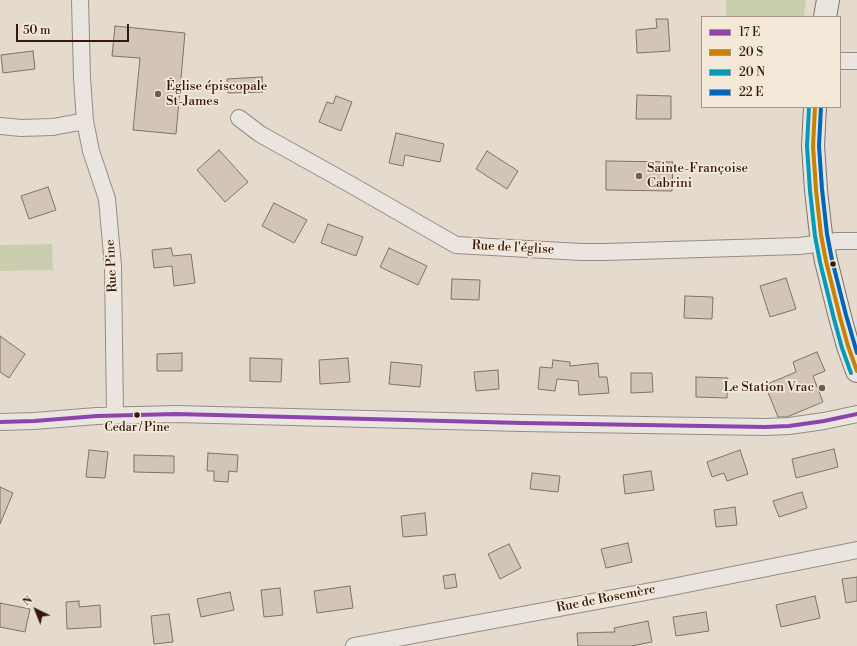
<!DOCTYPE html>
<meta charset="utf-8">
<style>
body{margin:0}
#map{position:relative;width:857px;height:646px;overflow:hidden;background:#e4dbce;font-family:"Libre Bodoni",serif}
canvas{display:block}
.legend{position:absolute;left:701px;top:16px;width:140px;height:92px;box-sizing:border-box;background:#f4e9d9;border:1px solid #a89587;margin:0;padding:5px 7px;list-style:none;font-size:12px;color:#36180b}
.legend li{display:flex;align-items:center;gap:8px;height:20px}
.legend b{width:20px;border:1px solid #a89587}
.north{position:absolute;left:16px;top:590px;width:40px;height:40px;-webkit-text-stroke:3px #f4e9d9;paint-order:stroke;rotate:317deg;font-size:11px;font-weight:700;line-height:16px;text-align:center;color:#36180b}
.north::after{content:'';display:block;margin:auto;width:14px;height:18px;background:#36180b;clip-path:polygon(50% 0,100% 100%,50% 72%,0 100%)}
.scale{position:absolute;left:16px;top:24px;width:113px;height:18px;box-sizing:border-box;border:2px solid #36180b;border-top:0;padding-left:5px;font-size:12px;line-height:14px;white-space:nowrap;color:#36180b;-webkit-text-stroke:3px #f4e9d9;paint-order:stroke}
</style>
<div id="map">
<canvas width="857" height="646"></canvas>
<ul class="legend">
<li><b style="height:5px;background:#8e44ad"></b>17 E</li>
<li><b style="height:5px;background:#c78203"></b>20 S</li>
<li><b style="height:5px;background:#059aba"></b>20 N</li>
<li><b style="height:5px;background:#0065bd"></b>22 E</li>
</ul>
<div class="north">N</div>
<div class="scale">50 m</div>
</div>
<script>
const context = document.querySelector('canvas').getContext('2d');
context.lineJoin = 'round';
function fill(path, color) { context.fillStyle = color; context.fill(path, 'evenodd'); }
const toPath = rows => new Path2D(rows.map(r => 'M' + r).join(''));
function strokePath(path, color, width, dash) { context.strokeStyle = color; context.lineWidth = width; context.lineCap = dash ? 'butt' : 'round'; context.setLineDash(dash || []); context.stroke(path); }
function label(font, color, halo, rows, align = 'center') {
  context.font = font + ' "Libre Bodoni",serif'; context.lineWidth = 3.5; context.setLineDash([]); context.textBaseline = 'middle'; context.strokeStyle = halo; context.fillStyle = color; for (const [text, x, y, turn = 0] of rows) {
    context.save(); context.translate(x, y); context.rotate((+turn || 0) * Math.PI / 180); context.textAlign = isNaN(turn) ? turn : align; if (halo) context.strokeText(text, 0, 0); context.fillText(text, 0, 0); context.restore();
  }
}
fill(toPath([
 [726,0,806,0,804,17,703,17,703,16,726,16],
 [52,244,53,270,0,271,0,245]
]), '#cbcdaf');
const building = toPath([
 [656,19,668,19,670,51,637,53,636,30,657,28,656,19],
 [115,26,185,33,176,134,133,130,140,58,112,56,115,26],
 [33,51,35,69,3,73,1,55,33,51],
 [262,77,263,92,228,93,227,79,262,77],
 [637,95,671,96,671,119,636,119,637,95],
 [336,96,352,102,341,131,319,122,327,102,333,104,336,96],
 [396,133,444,144,440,162,405,155,403,166,389,163,396,133],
 [219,150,248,182,225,202,197,170,219,150],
 [487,151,518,171,507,189,476,169,487,151],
 [606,161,673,162,672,191,606,190,606,161],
 [48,187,56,210,29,219,21,196,48,187],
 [274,203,307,220,294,243,262,226,274,203],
 [328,224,363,237,356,256,321,243,328,224],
 [171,248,173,256,191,254,195,283,174,286,172,266,154,268,152,250,171,248],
 [389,248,427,266,418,285,380,267,389,248],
 [786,278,796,309,770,317,760,286,786,278],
 [452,279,480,280,479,300,451,299,452,279],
 [685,296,713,297,712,319,684,318,685,296],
 [0,336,25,354,9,378,0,372,0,336],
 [817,352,825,371,813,376,823,402,787,417,778,417,765,385,796,372,793,362,817,352],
 [182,353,182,371,157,371,157,354,182,353],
 [250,358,282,359,281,382,250,381,250,358],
 [348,358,350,382,320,384,319,360,348,358],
 [553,360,570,362,570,366,598,363,599,377,607,377,609,393,579,395,578,381,557,379,555,391,538,389,540,367,552,368,553,360],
 [391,362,422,365,420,387,389,384,391,362],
 [498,370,499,389,476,391,474,372,498,370],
 [631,373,652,373,653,392,631,393,631,373],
 [696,377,728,378,727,398,696,397,696,377],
 [834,449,838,467,796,478,792,459,834,449],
 [89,450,108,452,105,478,86,477,89,450],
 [740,450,748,474,727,481,724,473,712,477,707,462,740,450],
 [208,453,238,455,237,472,229,471,228,482,214,481,214,471,207,471,208,453],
 [134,455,174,456,174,473,134,472,134,455],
 [651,471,654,490,625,494,623,475,651,471],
 [532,473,560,476,558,492,530,489,532,473],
 [0,487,13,493,0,524,0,487],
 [802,492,807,508,779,517,773,501,802,492],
 [735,507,737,525,716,527,714,510,735,507],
 [425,513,427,535,403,537,401,516,425,513],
 [628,543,632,562,606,568,601,549,628,543],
 [509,544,521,568,500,579,488,554,509,544],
 [455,574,457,587,445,589,443,576,455,574],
 [857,577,857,601,846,603,842,579,857,577],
 [350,586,353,608,317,613,314,591,350,586],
 [280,588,283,615,264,617,261,590,280,588],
 [230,592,234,610,201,617,197,599,230,592],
 [815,596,820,618,781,627,776,605,815,596],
 [79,601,79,607,100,605,101,627,67,629,66,602,79,601],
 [0,603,30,609,25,632,0,627,0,603],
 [706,612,709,631,676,636,673,617,706,612],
 [169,614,173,642,154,644,151,616,169,614],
 [648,621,652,642,631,646,578,646,577,633,615,632,614,628,648,621]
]);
fill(building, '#d2c4b6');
strokePath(building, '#7d736a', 1);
const minor = toPath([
 [80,0,82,78,85,121,91,151,107,199,113,266,115,415],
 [840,61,857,61],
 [239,118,260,134,355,187,456,245,581,252,605,252,800,246,837,241,857,241],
 [0,126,21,128,53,127,85,121],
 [0,422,34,421,97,416,176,414,522,423,765,427,789,426,824,421,857,414],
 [354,646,662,589,857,550]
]);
const secondary = toPath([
 [825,17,828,0],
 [815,107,813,146,816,190,821,235,826,261,840,317,848,346,857,371]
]);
strokePath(minor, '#968d84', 18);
strokePath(secondary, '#7d736a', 24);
strokePath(minor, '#eae5df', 16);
strokePath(secondary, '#eae5df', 22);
strokePath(toPath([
 [0,422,34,421,97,416,176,414,522,423,765,427,789,426,824,421,857,414]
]), '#8e44ad', 4);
strokePath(toPath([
 [815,107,813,146,816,190,821,235,826,261,840,317,848,346,857,371]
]), '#c78203', 4);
strokePath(toPath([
 [809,107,807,146,810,191,815,236,820,262,834,319,842,348,851,373]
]), '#059aba', 4);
strokePath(toPath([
 [821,107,819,146,822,189,827,234,832,260,846,315,857,353]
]), '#0065bd', 4);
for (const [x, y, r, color] of [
 [158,94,4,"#735c4f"],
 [639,176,4,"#735c4f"],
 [833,264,3.5,"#36180b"],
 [822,388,4,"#735c4f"],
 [137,415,3.5,"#36180b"]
]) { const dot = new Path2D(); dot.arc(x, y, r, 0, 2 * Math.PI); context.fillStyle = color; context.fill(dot); strokePath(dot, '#f4e9d9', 1.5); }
label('12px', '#36180b', '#f4e9d9', [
 ["Cedar / Pine",137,428]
]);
label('13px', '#36180b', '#f4e9d9', [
 ["Église épiscopale",166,87],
 ["St-James",166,102],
 ["Sainte-Françoise",647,169],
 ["Cabrini",647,184],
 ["Le Station Vrac",814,388,"right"]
], 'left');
label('13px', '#36180b', '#f4e9d9', [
 ["Rue de l'église",513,248,3],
 ["Rue Pine",112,266,-93],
 ["Rue de Rosemère",606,599,-11]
]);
</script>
